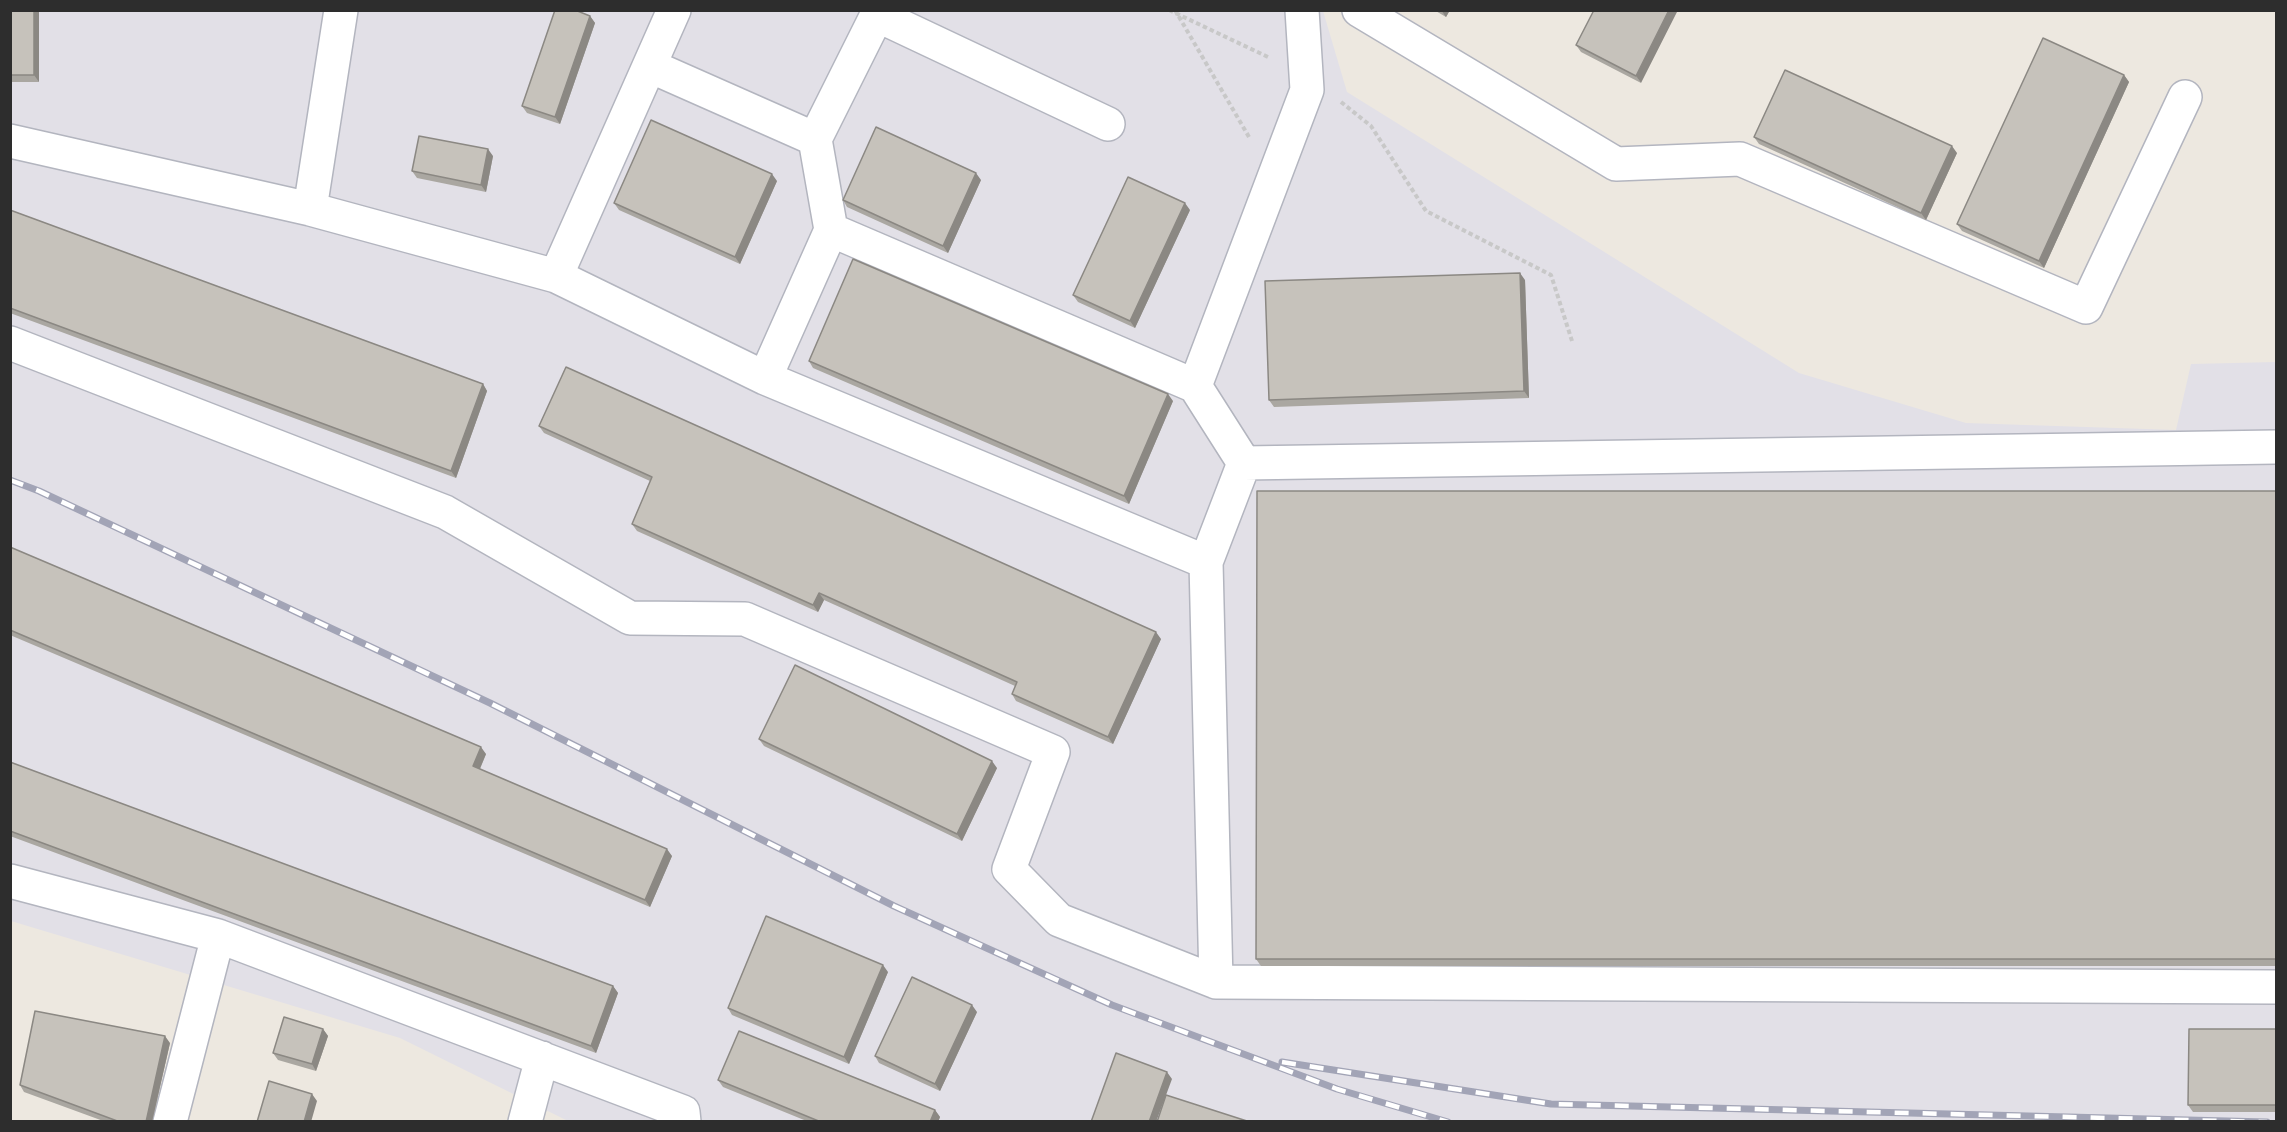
<!DOCTYPE html>
<style>
body{margin:0}
#map{position:relative;width:2287px;height:1132px;overflow:hidden;background:#ede8e0;font-family:"Nunito Sans",sans-serif}
canvas{display:block}
.frame{position:absolute;inset:0;border:12px solid #2d2d2d;pointer-events:none}
</style>
<div id="map">
<canvas width="2287" height="1132"></canvas>
<div class="frame"></div>
</div>
<script>
const context = document.querySelector('canvas').getContext('2d');
context.lineJoin = 'round';
function fill(path, color) { context.fillStyle = color; context.fill(path, 'evenodd'); }
const toPath = rows => new Path2D(rows.map(r => 'M' + r).join(''));
function strokePath(path, color, width, dash) { context.strokeStyle = color; context.lineWidth = width; context.lineCap = dash ? 'butt' : 'round'; context.setLineDash(dash || []); context.stroke(path); }
fill(toPath([
 [10,11,1323,11,1347,92,1799,373,1966,423,2176,430,2191,364,2276,362,2276,1121,568,1121,400,1038,11,921]
]), '#e2e0e7');
const minor = toPath([
 [1359,10,1616,164,1740,159,2086,307,2185,97],
 [650,66,815,139,877,15,1108,124],
 [815,139,831,230,1195,386,1244,463,1206,562],
 [10,141,310,209,556,276,674,10],
 [310,209,341,10],
 [10,343,445,512,630,618,745,619,1053,752,1009,869,1059,920,1216,982,1206,562,765,378,556,276],
 [765,378,831,230],
 [1195,386,1307,90,1302,10],
 [1244,463,2276,447],
 [10,881,218,936,170,1122],
 [218,936,683,1112,684,1122],
 [1216,982,2276,987],
 [525,1122,542,1058]
]);
strokePath(minor, '#b3b5bf', 36);
strokePath(toPath([
 [1169,10,1268,57],
 [1175,10,1249,137],
 [1341,102,1371,126,1426,211,1551,275,1572,341]
]), '#c8c8c8', 4, [4.5, 3]);
strokePath(minor, '#fff', 33);
const rail = toPath([
 [10,480,39,491,490,703,894,906,1112,1005,1337,1089,1448,1122],
 [1282,1062,1551,1104,2267,1122]
]);
strokePath(rail, '#a2a4b6', 7);
strokePath(rail, '#fff', 4.5, [14]);
fill(toPath([
 [10,10,39,82,10,82],
 [1434,10,1450,10,1446,17],
 [1594,10,1641,83,1581,52,1576,45],
 [590,16,595,23,560,124,527,113,522,106],
 [2124,75,2129,82,2044,268,1962,231,1957,224],
 [1754,137,1957,153,1926,220,1759,144],
 [493,156,486,192,417,178,412,171],
 [981,180,948,253,847,207,843,200],
 [777,181,740,264,619,210,614,203],
 [10,210,483,384,487,391,456,478,10,313],
 [1190,210,1135,328,1078,302,1073,295],
 [1525,280,1529,398,1274,407,1269,400],
 [809,361,1173,401,1129,504,813,368],
 [539,426,1161,639,1113,744,1016,701,1012,694,1015,686,824,600,818,612,637,531,632,524,650,481,544,433],
 [2277,491,2277,966,1261,966,1256,959],
 [10,547,486,754,480,769,672,856,650,907,10,635],
 [759,739,997,768,962,841,764,746],
 [10,762,613,986,618,993,596,1053,10,836],
 [888,972,849,1064,732,1015,728,1008],
 [977,1012,940,1091,879,1063,875,1056],
 [323,1029,328,1036,316,1071,278,1060,273,1053],
 [2277,1029,2277,1112,2193,1112,2188,1105],
 [170,1043,152,1122,106,1122,24,1092,20,1085],
 [718,1080,935,1110,940,1117,938,1122,809,1122,723,1087]
]), '#aaa7a1');
fill(toPath([
 [34,10,39,10,39,82,34,75],
 [1441,10,1450,10,1446,17],
 [1669,10,1678,10,1641,83,1636,76],
 [590,16,595,23,560,124,555,117],
 [2124,75,2129,82,2044,268,2039,261],
 [1952,146,1957,153,1926,220,1921,213],
 [488,149,493,156,486,192,481,185],
 [976,173,981,180,948,253,943,246],
 [772,174,777,181,740,264,735,257],
 [1185,203,1190,210,1135,328,1130,321],
 [1520,273,1525,280,1529,398,1524,391],
 [483,384,487,391,456,478,451,471],
 [1168,394,1173,401,1129,504,1124,496],
 [819,593,824,600,818,612,813,605],
 [1156,632,1161,639,1113,744,1108,737],
 [481,747,486,754,478,773,473,766],
 [992,761,997,768,962,841,957,834],
 [667,849,672,856,650,907,645,900],
 [883,965,888,972,849,1064,844,1057],
 [613,986,618,993,596,1053,591,1046],
 [972,1005,977,1012,940,1091,935,1084],
 [323,1029,328,1036,316,1071,312,1064],
 [165,1036,170,1043,152,1122,146,1122],
 [1167,1072,1172,1079,1156,1122,1149,1122],
 [312,1094,317,1101,311,1122,304,1122],
 [935,1110,940,1117,938,1122,930,1122]
]), '#8b8883');
const building = toPath([
 [10,10,34,10,34,75,10,75,10,10],
 [555,10,575,10,590,16,555,117,522,106,555,10],
 [1594,10,1669,10,1636,76,1576,45,1594,10],
 [2043,38,2124,75,2039,261,1957,224,2043,38],
 [1785,70,1952,146,1921,213,1754,137,1785,70],
 [651,120,772,174,735,257,614,203,651,120],
 [876,127,976,173,943,246,843,200,876,127],
 [419,136,488,149,481,185,412,171,419,136],
 [1128,177,1185,203,1130,321,1073,295,1128,177],
 [10,210,483,384,451,471,10,308,10,210],
 [853,259,1168,394,1124,496,809,361,853,259],
 [1520,273,1524,391,1269,400,1265,281,1520,273],
 [566,367,1156,632,1108,737,1012,694,1017,682,819,593,813,605,632,524,652,477,539,426,566,367],
 [1257,491,2277,491,2277,959,1256,959,1257,491],
 [10,547,481,747,473,766,667,849,645,900,10,630,10,547],
 [795,665,992,761,957,834,759,739,795,665],
 [10,762,613,986,591,1046,10,831,10,762],
 [766,916,883,965,844,1057,728,1008,766,916],
 [912,977,972,1005,935,1084,875,1056,912,977],
 [35,1011,165,1036,146,1122,120,1122,20,1085,35,1011],
 [284,1017,323,1029,312,1064,273,1053,284,1017],
 [2189,1029,2277,1029,2277,1105,2188,1105,2189,1029],
 [739,1031,935,1110,930,1122,821,1122,718,1080,739,1031],
 [1116,1053,1167,1072,1149,1122,1091,1122,1116,1053],
 [269,1081,312,1094,304,1122,257,1122,269,1081],
 [1166,1095,1250,1122,1157,1122,1166,1095]
]);
fill(building, '#c6c2bb');
strokePath(building, '#8b8883', 1.5);
</script>
